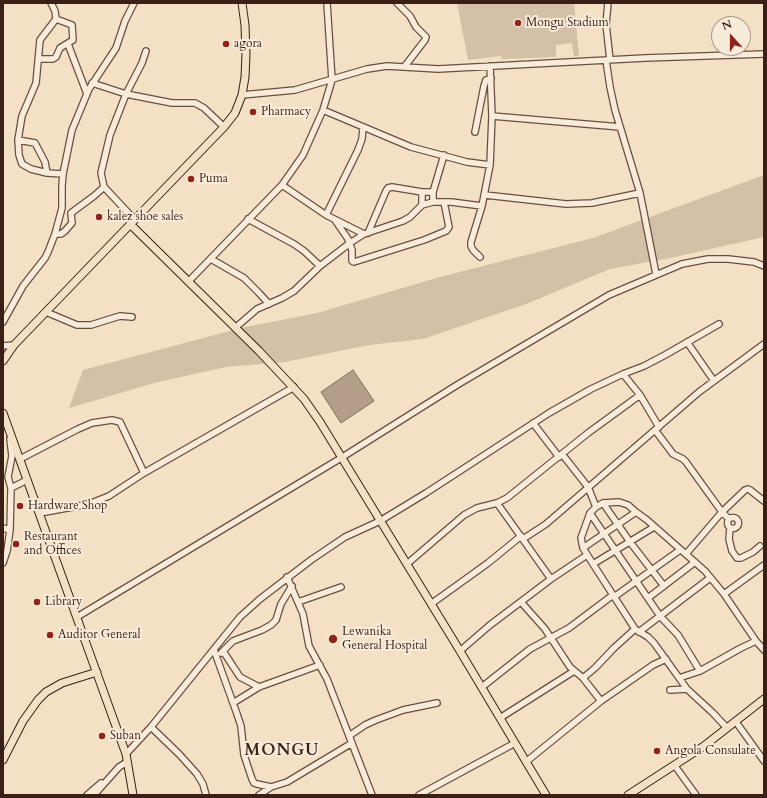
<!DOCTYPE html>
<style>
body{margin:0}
#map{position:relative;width:767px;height:798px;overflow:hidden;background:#f4e0c5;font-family:Cardo,serif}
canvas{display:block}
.frame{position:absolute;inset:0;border:4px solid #391f15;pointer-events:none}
.north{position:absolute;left:711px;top:16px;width:40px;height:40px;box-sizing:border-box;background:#f8ebd9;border:1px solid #ac998b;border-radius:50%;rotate:339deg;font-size:11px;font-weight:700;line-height:16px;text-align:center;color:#391f15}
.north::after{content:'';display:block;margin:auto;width:14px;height:18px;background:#8f2418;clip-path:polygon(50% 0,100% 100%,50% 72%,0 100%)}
</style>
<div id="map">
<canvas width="767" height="798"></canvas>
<div class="frame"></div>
<div class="north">N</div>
</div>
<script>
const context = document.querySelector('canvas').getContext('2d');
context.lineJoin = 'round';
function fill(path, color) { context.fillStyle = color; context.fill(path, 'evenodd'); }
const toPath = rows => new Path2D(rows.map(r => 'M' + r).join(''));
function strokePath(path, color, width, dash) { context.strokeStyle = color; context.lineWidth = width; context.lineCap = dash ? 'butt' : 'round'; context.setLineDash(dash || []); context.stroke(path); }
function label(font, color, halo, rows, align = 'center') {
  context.font = font + ' Cardo,serif'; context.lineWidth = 4; context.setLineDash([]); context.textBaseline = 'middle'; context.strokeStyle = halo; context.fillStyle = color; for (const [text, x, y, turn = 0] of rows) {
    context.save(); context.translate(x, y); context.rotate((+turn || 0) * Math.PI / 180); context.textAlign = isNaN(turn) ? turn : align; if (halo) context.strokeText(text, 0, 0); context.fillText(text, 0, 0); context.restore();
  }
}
fill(toPath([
 [457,3,574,3,579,56,574,56,572,43,556,45,556,57,502,59,501,56,468,60],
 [764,175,764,237,670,258,610,269,526,304,423,339,369,345,285,362,226,367,158,382,69,408,83,370,241,328,317,313,440,277,593,238]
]), '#d4bfa7');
const water = toPath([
 [353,370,374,401,341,423,321,392,353,370]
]);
fill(water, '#b49e89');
strokePath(water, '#836b5b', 1);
const minor = toPath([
 [51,3,55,11,56,19,40,40,36,83,22,116,18,140,35,143,45,162,47,173,63,174],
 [397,3,410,16,416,27,426,37,425,40,405,66],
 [608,3,606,24,610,60],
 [68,44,87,94],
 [39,59,53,59,56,57,60,48,73,40,72,25,56,19],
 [606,60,610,87,615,110,640,193,656,274],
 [92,83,126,94,172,103,195,103,204,108,224,127],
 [242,95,295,90,367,69,387,66,438,69,645,58,764,54],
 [323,110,411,147,467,162,490,165],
 [492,116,620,127],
 [475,132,484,86,486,80,491,78],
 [18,140,19,155,22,164,31,169,47,173],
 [282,185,326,215,364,234],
 [422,192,422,205],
 [485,195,566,204,592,203,640,193],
 [433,202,433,192,444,155],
 [326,215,358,150,362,139,363,127],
 [134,219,104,187,101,173,110,135,126,94,142,63,146,51],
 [248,219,294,244,304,251,320,266],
 [335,220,348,239,352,250,352,261,354,262,424,240,446,231,449,227,444,202],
 [368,233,386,191,388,188,392,187,422,192,433,192],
 [55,234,61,234,65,231,72,223,71,213,94,196,104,187],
 [480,257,473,250,471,246,471,242,482,206,490,165,492,116,490,66],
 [211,259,244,278,259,293,269,304],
 [189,281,282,185,303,155,323,110,332,80,327,3],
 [46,312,77,325,91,325,120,316,132,317],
 [3,322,23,286,45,258,48,252,55,234,62,208,62,186,63,174,72,130,89,89,116,48,125,21,134,3],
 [235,328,257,309,282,298,294,291,320,266,350,243,364,234,403,221,410,217,422,205,433,202,451,202,482,206],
 [687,342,714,381],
 [3,346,14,345],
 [623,374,640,395,659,427],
 [533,423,559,457],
 [655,430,673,454,683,459,686,462,722,512,686,554],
 [10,439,12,456,8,477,11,488],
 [562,454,588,487,596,507,590,513,581,538,583,548,593,564,635,629,648,637,654,643,687,689,713,713,727,728],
 [20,459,78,429,92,423,112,420,120,422,144,473],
 [497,503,551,579],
 [603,503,630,542,664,586],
 [596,507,603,503,619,502,628,505,636,512],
 [40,513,89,504,109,496,144,473,294,387],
 [590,513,660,616,639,632],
 '727.5 523a5.5 5.5 0 1 1 11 0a5.5 5.5 0 1 1-11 0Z',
 [729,519,722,512,745,490,748,489,750,490,764,501],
 [3,528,10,530],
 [730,528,729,539,732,551,737,558,741,558,753,552,760,546],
 [523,539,546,524,699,392,764,344],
 [583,548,636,512,647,520,705,571,724,594,756,641,764,650],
 [3,563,7,551,10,530,11,488,27,480],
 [407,564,464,515,477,508,497,503,507,498,588,433,640,395],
 [593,564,654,527],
 [287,577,303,614,309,646,327,679,372,795],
 [724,594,764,565],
 [614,597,680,550],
 [648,598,695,562],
 [298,602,341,587],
 [521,602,545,629,570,667,583,678,601,701],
 [431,604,488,563,521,536],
 [77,617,341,458,457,385,609,295,682,264,708,259,728,259,754,262,764,266],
 [214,650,237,714,241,726,244,755,252,779,254,783,257,784,271,787],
 [223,651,233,641,262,630,271,625,276,620,281,604,292,586],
 [460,651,490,625,551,579,587,555],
 [221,653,223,651,240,677,259,687],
 [700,671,741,648,756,641],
 [583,678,595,668,614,648,635,629],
 [679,678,700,671,678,635,660,616,710,578],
 [482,687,530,649,569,628,613,595],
 [670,690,687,689],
 [233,703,259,687,320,665],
 [500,718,574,671],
 [736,722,764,761],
 [151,727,179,754,197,774,203,784,206,795],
 [349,736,365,725,376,720,403,710,437,703],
 [126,754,151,727,240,617,260,599,311,560,345,537,380,521,426,493,549,413,591,389,623,374,644,366,665,355,719,324],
 [527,761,601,701,653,665,666,659],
 [675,766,696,795],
 [87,795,101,783],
 [94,795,119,767,127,762],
 [259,795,271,787,287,782,352,743],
 [419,795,515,743]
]);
const major = toPath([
 [130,224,259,351,304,399,320,422,460,651,546,795],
 [3,361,14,345,224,127,235,113,242,95,245,77,246,54,245,25,242,3],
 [3,413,126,754,133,795],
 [3,760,23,721,38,700,46,692,62,683,97,672],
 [628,795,704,746,764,699]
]);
strokePath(minor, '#684f41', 8);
strokePath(major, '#391f15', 9);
strokePath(minor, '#f8ebd9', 5.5);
strokePath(major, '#f4e0c5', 7);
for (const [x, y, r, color] of [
 [518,23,4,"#8f2418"],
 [226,44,4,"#8f2418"],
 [253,112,4,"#8f2418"],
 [191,179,4,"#8f2418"],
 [99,217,4,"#8f2418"],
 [20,506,4,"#8f2418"],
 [16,544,4,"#8f2418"],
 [37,602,4,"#8f2418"],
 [50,635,4,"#8f2418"],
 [333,639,5,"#8f2418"],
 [102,736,4,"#8f2418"],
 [657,751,4,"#8f2418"]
]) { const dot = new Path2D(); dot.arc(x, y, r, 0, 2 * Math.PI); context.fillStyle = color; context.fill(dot); strokePath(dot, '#f8ebd9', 1.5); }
label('12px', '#391f15', '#f8ebd9', [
 ["Mongu Stadium",526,23],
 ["agora",234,44],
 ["Pharmacy",261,112],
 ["Puma",199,179],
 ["kalez shoe sales",107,217],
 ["Hardware Shop",28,506],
 ["Restaurant",24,537],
 ["and Offices",24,551],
 ["Library",45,602],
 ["Lewanika",342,632],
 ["General Hospital",342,646],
 ["Auditor General",58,635],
 ["Suban",110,736],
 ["Angola Consulate",665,751]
], 'left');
context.letterSpacing = '1px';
label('bold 16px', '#391f15', '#f8ebd9', [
 ["MONGU",282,751]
]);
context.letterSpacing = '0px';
</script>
